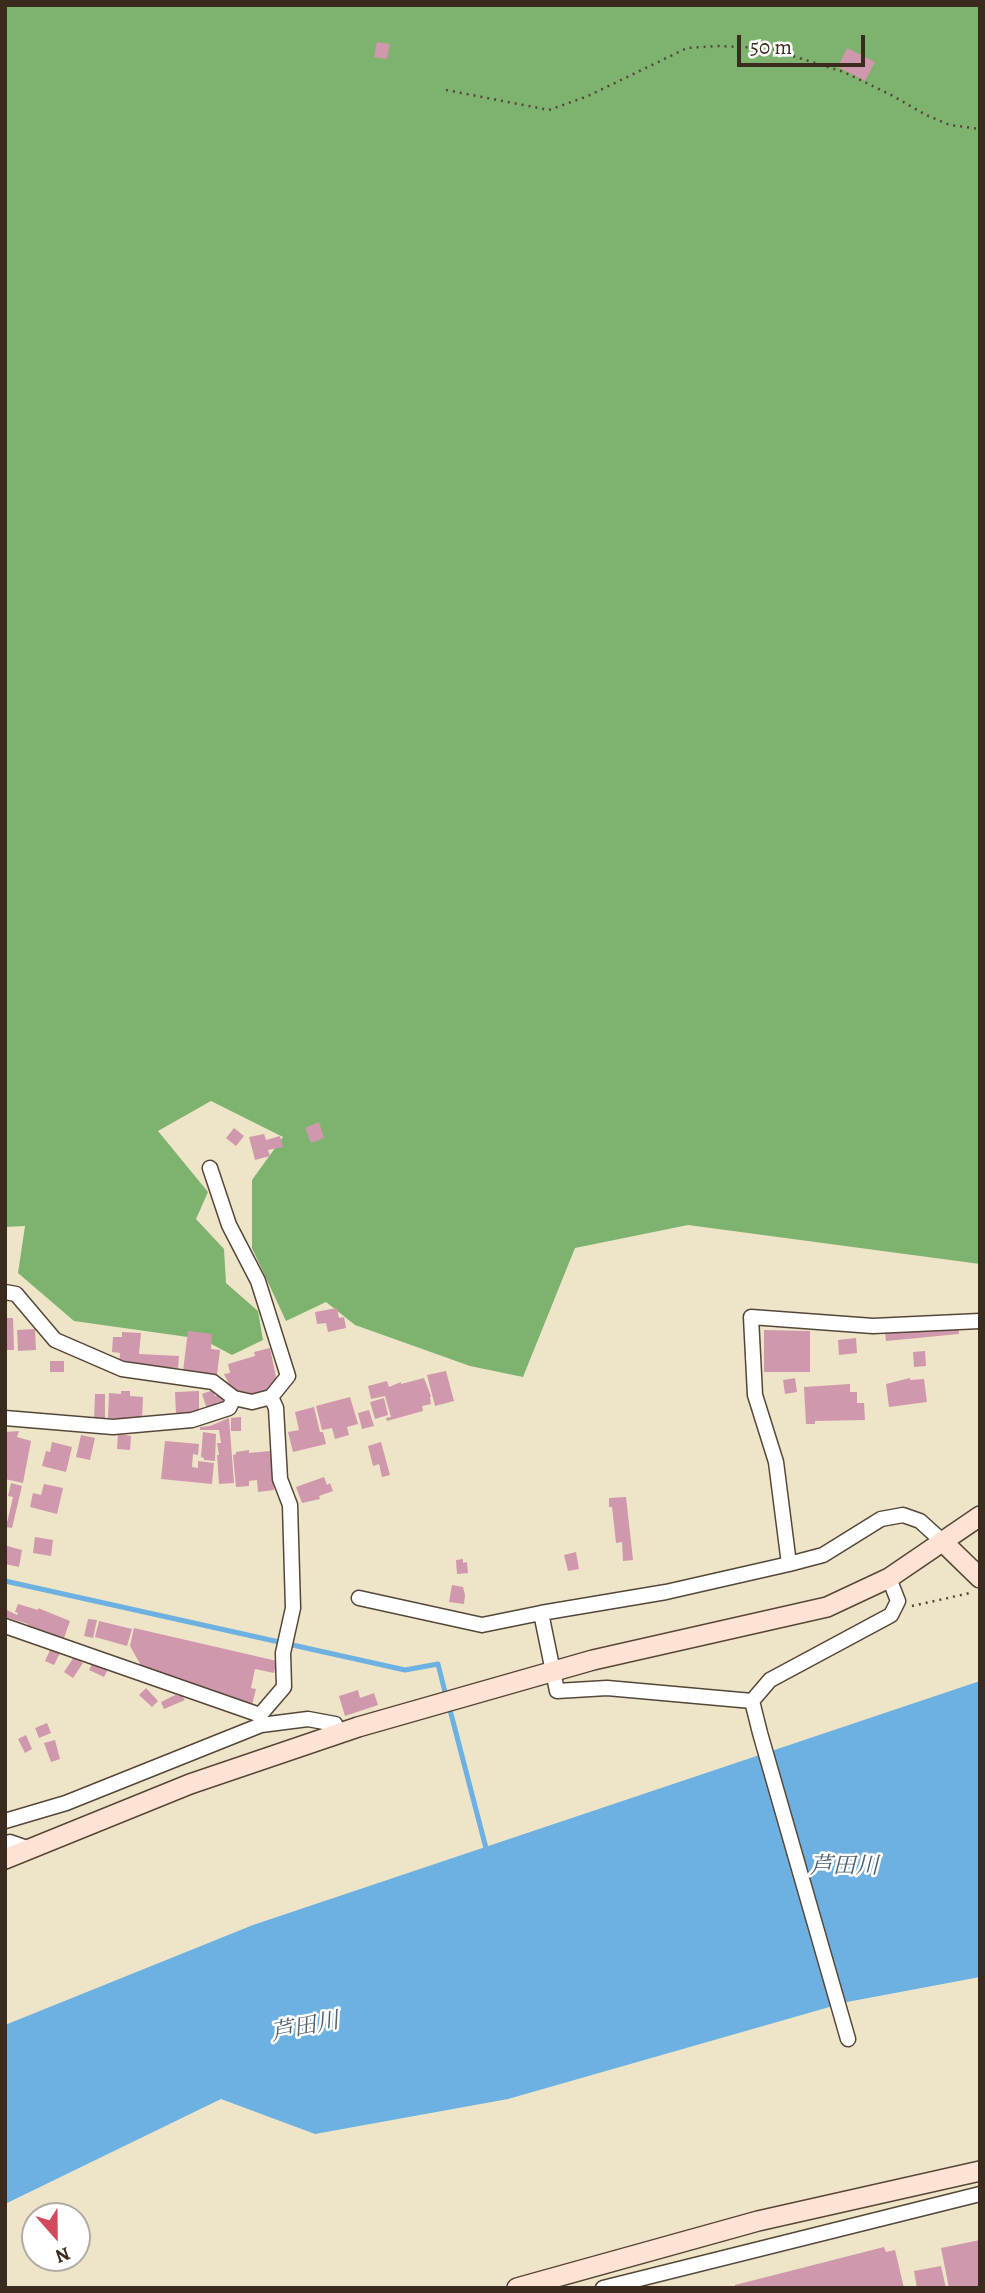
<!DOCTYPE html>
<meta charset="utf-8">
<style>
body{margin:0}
#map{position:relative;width:985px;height:2293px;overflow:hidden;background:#eee5c8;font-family:Alegreya,serif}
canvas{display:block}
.frame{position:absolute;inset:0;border:7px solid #3b2a1e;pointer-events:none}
.north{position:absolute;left:21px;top:2202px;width:70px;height:70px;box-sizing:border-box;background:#fff;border:2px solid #b1aaa5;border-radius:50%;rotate:159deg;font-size:19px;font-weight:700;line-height:28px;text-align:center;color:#3b2a1e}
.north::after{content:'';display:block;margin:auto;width:24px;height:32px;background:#d1495b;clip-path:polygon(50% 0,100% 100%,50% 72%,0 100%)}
.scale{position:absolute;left:737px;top:35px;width:128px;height:32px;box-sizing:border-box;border:4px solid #3b2a1e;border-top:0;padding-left:9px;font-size:21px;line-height:24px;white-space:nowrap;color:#3b2a1e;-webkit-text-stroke:5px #fff;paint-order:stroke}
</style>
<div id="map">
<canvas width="985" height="2293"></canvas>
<div class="frame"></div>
<div class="north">N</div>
<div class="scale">50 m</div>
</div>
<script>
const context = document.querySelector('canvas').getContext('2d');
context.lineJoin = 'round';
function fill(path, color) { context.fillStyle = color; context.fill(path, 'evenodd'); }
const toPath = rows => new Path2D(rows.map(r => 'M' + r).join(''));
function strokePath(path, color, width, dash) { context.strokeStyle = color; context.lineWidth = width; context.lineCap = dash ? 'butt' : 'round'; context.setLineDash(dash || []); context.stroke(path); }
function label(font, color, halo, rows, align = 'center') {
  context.font = font + ' Alegreya,"Noto Serif JP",serif'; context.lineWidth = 5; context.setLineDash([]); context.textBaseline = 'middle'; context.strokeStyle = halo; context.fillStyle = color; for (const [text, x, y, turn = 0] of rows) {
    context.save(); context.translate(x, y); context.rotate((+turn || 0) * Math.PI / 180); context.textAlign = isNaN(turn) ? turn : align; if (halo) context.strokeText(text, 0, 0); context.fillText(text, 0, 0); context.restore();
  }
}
fill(toPath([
 [5,5,980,5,980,1264,688,1225,575,1248,523,1377,470,1366,355,1325,326,1302,286,1321,252,1248,252,1180,283,1137,211,1101,158,1131,208,1192,196,1219,224,1249,226,1283,258,1311,263,1340,232,1355,202,1339,74,1321,18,1273,25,1226,5,1227]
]), '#7eb36f');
fill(toPath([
 [980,1681,980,1977,847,2002,508,2099,315,2134,221,2099,5,2204,5,2025,253,1925]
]), '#6db0e2');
strokePath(toPath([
 [5,1581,405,1670,438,1664,446,1696],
 [449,1706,487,1852]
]), '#6db0e2', 5);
fill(toPath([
 [377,42,390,44,387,59,374,57],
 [847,48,875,62,865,81,838,67],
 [319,1122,324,1138,311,1143,305,1128],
 [234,1128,244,1136,236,1146,226,1138],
 [264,1134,266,1140,280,1136,283,1147,268,1150,270,1156,255,1160,249,1137],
 [337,1308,339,1318,344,1317,346,1328,328,1332,326,1323,317,1324,315,1312],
 [5,1318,13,1318,14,1350,5,1350],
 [958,1324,959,1334,886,1341,885,1331],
 [35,1329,36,1350,18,1351,17,1330],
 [764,1330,810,1331,810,1372,764,1372],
 [188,1331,212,1334,211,1349,220,1350,217,1375,183,1371],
 [122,1332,141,1333,139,1354,179,1356,178,1368,119,1364,120,1353,112,1352,113,1337,122,1337],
 [856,1338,857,1353,839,1355,838,1340],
 [270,1348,277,1382,265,1392,244,1397,231,1388,224,1374,230,1373,228,1364,255,1356,254,1352],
 [925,1351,926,1366,914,1367,913,1352],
 [50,1361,64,1361,64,1372,50,1372],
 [446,1371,454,1401,435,1406,427,1375],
 [424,1378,431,1396,430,1397,431,1404,422,1406,423,1411,387,1421,386,1418,391,1417,385,1396,371,1399,368,1386,387,1381,389,1387,401,1382,401,1384],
 [795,1378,797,1392,785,1394,783,1380],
 [910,1378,910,1380,924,1379,927,1402,889,1407,886,1384],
 [850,1384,850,1392,857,1392,857,1403,864,1403,865,1420,815,1421,815,1424,806,1424,804,1387],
 [213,1390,215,1396,221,1394,225,1406,208,1412,202,1394],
 [121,1391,130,1391,130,1396,143,1397,142,1420,108,1418,109,1393,121,1394],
 [199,1391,199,1414,176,1414,175,1392],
 [95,1394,105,1394,105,1419,94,1419],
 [350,1397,358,1424,347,1427,349,1435,335,1439,332,1428,322,1430,316,1406],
 [384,1398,388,1415,375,1419,370,1402],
 [314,1407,320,1432,323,1432,326,1444,293,1452,288,1432,299,1430,295,1412],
 [369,1410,374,1426,362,1429,358,1413],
 [241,1417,241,1431,231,1431,231,1418],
 [229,1418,234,1483,219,1484,217,1455,219,1455,217,1443,221,1443,219,1430,200,1430,200,1427,210,1426],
 [19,1431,17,1437,31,1441,23,1483,5,1479,5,1432],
 [203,1432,216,1434,215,1461,204,1460,204,1458,201,1457],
 [118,1434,131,1436,130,1450,117,1449],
 [81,1435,95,1438,90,1460,76,1457],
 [165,1441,199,1444,198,1455,193,1454,192,1467,198,1468,198,1461,214,1463,212,1484,161,1479],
 [52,1442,72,1447,66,1472,42,1466,46,1451,50,1452],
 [381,1442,390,1475,382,1477,379,1464,373,1466,368,1446],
 [249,1450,249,1453,270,1451,274,1490,258,1492,257,1480,249,1481,249,1486,236,1487,233,1455,236,1454,236,1452],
 [324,1477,327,1485,330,1483,333,1491,319,1496,320,1499,302,1503,296,1487],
 [11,1483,22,1486,12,1528,6,1527,13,1497,8,1496],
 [44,1484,63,1488,57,1514,30,1507,33,1493,41,1495],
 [626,1497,633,1560,623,1561,622,1542,616,1543,612,1507,609,1507,609,1498],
 [35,1537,53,1540,51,1556,33,1553],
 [7,1546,22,1550,19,1567,5,1564],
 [576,1552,579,1569,568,1571,564,1555],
 [463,1559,463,1563,467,1562,468,1573,457,1574,456,1560],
 [452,1585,463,1587,465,1595,464,1604,449,1602],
 [18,1604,38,1610,38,1608,70,1621,64,1638,27,1626,28,1624,5,1617,7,1610,17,1615,18,1613,15,1612],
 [88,1619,97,1620,93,1638,84,1636],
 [99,1621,132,1629,127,1646,95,1637],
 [134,1628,277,1661,274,1673,255,1669,251,1688,256,1689,252,1705,143,1669,130,1646],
 [52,1646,61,1651,54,1665,45,1661],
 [74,1657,83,1663,73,1678,64,1672],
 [93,1662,108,1669,104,1677,89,1670],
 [146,1688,158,1701,152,1707,139,1695],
 [358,1690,360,1698,374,1693,378,1705,345,1716,339,1696],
 [175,1695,182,1696,185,1700,164,1709,161,1702],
 [47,1723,51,1733,39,1738,35,1728],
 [26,1735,32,1749,25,1753,18,1739],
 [55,1740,60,1759,51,1762,44,1743],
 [980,2240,980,2288,949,2288,941,2248],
 [884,2247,886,2252,895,2250,904,2288,735,2288,735,2285],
 [941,2266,946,2288,917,2288,914,2271]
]), '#d098ac');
const street = toPath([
 [210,1168,229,1225,258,1281,288,1376,271,1397],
 [5,1292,16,1294,55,1340,122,1369,213,1382,234,1398,252,1402,271,1397,276,1408,280,1479,290,1505,293,1608,283,1653,284,1687,260,1715,261,1725],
 [5,1418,113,1427,192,1420,229,1408,234,1398],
 [789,1564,776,1462,755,1395,751,1317,873,1326,980,1321],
 [359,1598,482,1625,541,1613,666,1592,789,1564,823,1555,881,1519,903,1515,920,1521,942,1541],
 [541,1613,557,1691,607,1688,752,1701],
 [5,1626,260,1715],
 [5,1821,66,1803,261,1725,308,1719,335,1724,338,1733],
 [5,1844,10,1842,30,1849],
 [848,2039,760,1733,752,1701,770,1680,891,1615,898,1601,889,1578],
 [603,2288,980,2194]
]);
const secondary = toPath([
 [942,1541,980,1578],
 [5,1859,190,1784,358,1727,593,1660,827,1607,889,1578,980,1516],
 [517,2288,758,2221,980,2171]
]);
strokePath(street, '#564638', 17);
strokePath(secondary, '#564638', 22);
strokePath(toPath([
 [446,90,549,110,588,96,687,48,717,46,767,48,844,72,893,96,926,115,950,125,980,129],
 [912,1606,970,1593]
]), '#564638', 2.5, [2, 5]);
strokePath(street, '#fff', 14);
strokePath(secondary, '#fee3d2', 19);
label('italic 23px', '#4f606c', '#fff', [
 ["芦田川",844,1867],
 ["芦田川",305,2028,-11]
]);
</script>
